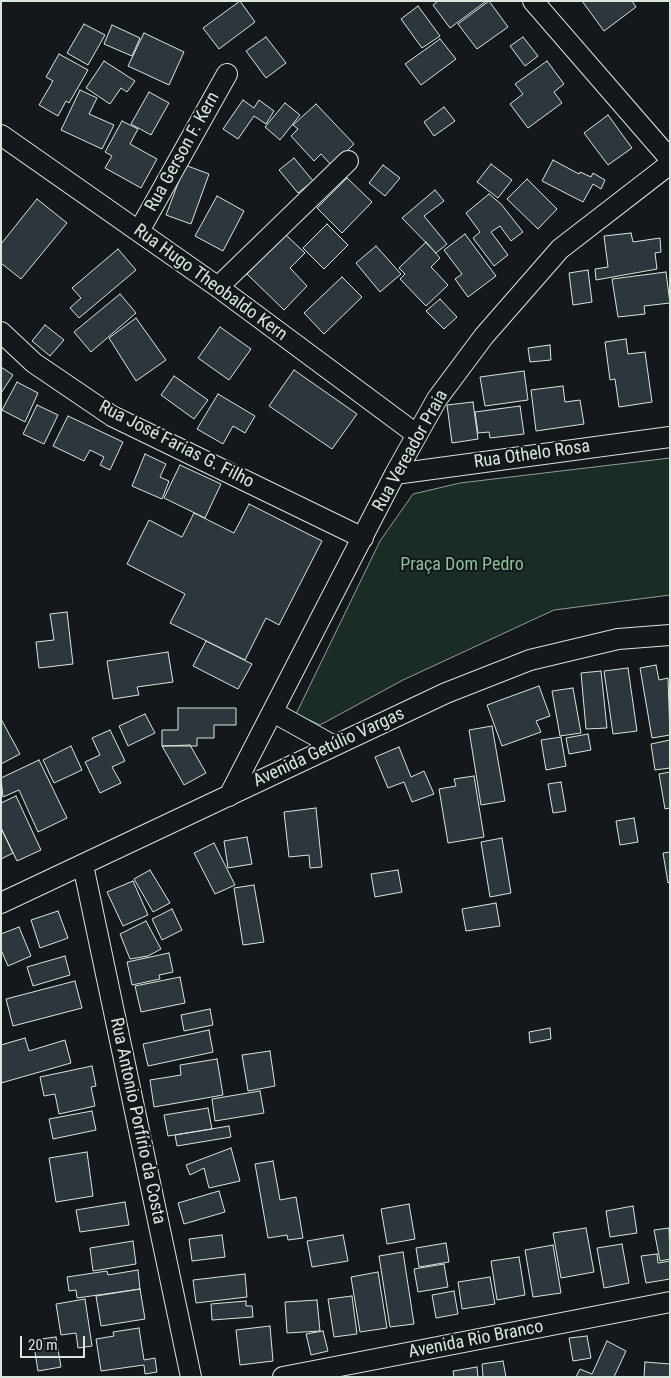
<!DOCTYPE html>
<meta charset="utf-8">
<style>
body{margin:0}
#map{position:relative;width:671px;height:1378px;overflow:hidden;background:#14181c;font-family:"Roboto Condensed",sans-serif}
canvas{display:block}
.frame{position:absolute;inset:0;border:2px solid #d8e6dc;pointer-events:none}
.scale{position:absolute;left:20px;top:1336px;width:65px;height:22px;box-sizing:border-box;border:2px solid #d8e6dc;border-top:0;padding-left:6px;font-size:15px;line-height:18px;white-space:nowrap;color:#d8e6dc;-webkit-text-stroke:4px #14181c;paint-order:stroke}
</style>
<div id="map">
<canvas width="671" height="1378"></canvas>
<div class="frame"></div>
<div class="scale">20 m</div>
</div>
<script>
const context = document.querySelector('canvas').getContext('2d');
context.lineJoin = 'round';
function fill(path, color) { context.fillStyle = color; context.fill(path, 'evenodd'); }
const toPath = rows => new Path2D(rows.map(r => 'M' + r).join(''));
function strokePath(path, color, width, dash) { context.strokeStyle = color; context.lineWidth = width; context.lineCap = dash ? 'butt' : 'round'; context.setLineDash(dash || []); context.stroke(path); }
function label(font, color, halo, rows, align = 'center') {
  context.font = font + ' "Roboto Condensed",sans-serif'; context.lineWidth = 4; context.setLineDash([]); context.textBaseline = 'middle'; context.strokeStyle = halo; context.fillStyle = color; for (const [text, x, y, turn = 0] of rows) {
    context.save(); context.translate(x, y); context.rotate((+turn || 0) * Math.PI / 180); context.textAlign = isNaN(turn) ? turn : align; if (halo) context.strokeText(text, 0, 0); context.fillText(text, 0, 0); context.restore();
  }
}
const green = toPath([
 [670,458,670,595,554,610,403,680,320,725,296,714,380,541,413,494,460,483,670,458]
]);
fill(green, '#1a2d24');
strokePath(green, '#939e99', 1);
const building = toPath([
 [240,1,255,22,219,49,203,28,240,1],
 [438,1,484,1,485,2,450,28,433,5,438,1],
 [489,1,508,27,477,49,458,24,489,1],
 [582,1,632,1,636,7,604,31,582,1],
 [418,6,440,36,422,48,401,19,418,6],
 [84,24,105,35,88,65,67,53,84,24],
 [112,25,140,38,132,56,104,44,112,25],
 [144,33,184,52,169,85,128,66,144,33],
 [266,37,286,63,266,78,246,51,266,37],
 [523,37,538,56,525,66,510,46,523,37],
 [440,39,456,59,421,85,405,64,440,39],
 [59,54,88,70,69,103,66,101,58,116,39,105,53,81,46,77,59,54],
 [104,61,135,81,127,92,121,88,110,104,86,88,104,61],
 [547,61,564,84,554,92,562,103,528,128,510,104,523,94,515,84,547,61],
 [80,90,97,98,89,114,114,125,102,149,61,130,80,90],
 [149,92,169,103,151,135,131,124,149,92],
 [243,100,254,108,259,100,274,111,266,124,254,116,238,139,223,129,243,100],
 [285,103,300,115,280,140,265,127,285,103],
 [316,104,354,144,332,166,321,154,314,161,291,136,298,129,293,125,316,104],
 [444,107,455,121,434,136,424,122,444,107],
 [608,115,632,148,608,165,584,133,608,115],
 [122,121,138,129,130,144,157,159,141,188,105,168,112,156,105,152,122,121],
 [294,158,313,181,298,193,279,170,294,158],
 [553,160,579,174,580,172,591,177,593,173,605,180,601,189,593,184,583,202,542,181,553,160],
 [491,164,512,180,498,198,477,182,491,164],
 [185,165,209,174,191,224,166,215,185,165],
 [383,165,400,178,385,196,369,183,383,165],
 [347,178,372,202,342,233,317,208,347,178],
 [527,179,557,209,538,229,507,199,527,179],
 [435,190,444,201,424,216,447,244,436,253,402,218,435,190],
 [489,194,501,204,523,232,511,241,500,226,491,232,508,255,494,266,473,238,480,232,466,213,489,194],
 [217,196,244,211,223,251,195,236,217,196],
 [37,199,67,223,21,279,1,263,1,244,37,199],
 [327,224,348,245,324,269,303,248,327,224],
 [631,233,633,242,660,238,661,252,655,253,657,269,596,280,595,269,608,267,604,236,631,233],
 [465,234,496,276,468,297,455,279,462,274,444,250,465,234],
 [286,235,305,253,290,268,307,286,284,310,247,274,286,235],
 [426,242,440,258,431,267,448,285,426,306,400,279,405,274,399,268,426,242],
 [376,246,401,274,380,292,356,263,376,246],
 [118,249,136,270,79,318,70,308,81,298,72,288,118,249],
 [588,270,592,302,573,305,569,273,588,270],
 [666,272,670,303,644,306,645,314,618,317,612,279,666,272],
 [342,277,362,297,324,334,304,313,342,277],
 [120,294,136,313,91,352,74,332,120,294],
 [440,299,457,317,444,329,426,311,440,299],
 [136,318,166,360,136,381,109,338,136,318],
 [45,325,64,340,50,356,32,341,45,325],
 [220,327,251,349,229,380,198,358,220,327],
 [626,339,628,354,645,352,652,402,619,407,615,379,610,380,605,342,626,339],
 [550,345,551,360,530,362,528,348,550,345],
 [1,367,13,375,1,393,1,367],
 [294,370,357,414,332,449,269,406,294,370],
 [524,371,528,400,485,406,480,377,524,371],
 [174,376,208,400,194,419,161,395,174,376],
 [17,382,38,393,25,422,2,410,17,382],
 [563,386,565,402,580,400,584,424,536,431,531,390,563,386],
 [218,394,255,416,245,433,233,426,223,444,197,429,218,394],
 [473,402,478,439,452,443,447,405,473,402],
 [37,405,58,415,44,444,23,434,37,405],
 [520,406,524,434,490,438,489,432,478,433,475,412,520,406],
 [68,416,123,442,110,470,100,465,104,457,90,450,84,461,53,446,68,416],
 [145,454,166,464,160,477,169,481,162,499,132,486,145,454],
 [180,465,221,484,205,518,164,498,180,465],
 [249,504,322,541,279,625,266,618,245,660,170,623,185,594,127,564,149,520,182,537,194,513,234,533,249,504],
 [67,612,73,664,39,668,36,642,54,640,50,614,67,612],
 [206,641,252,664,238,689,193,666,206,641],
 [168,652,173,682,137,687,139,695,113,699,107,661,168,652],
 [656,665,659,680,668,678,670,735,652,738,640,668,656,665],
 [628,668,637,731,613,734,604,671,628,668],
 [601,671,607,728,586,729,581,673,601,671],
 [539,686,550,716,536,721,541,732,502,746,487,705,539,686],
 [573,688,581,733,560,736,552,691,573,688],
 [178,708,236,708,236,725,214,725,214,738,197,738,197,746,162,746,162,730,178,730,178,708],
 [145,714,155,733,128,746,119,726,145,714],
 [1,719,20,754,1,764,1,719],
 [492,726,505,801,481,805,469,730,492,726],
 [110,730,125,761,112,767,121,783,100,793,85,762,100,755,92,738,110,730],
 [588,734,591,750,569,754,566,738,588,734],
 [561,737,566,766,546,770,541,740,561,737],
 [670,740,670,768,655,770,651,744,670,740],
 [190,745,206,773,184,785,162,746,190,745],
 [71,746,82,770,54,783,43,760,71,746],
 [399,747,411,777,424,771,434,794,412,802,404,782,388,788,375,757,399,747],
 [39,760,67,818,38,832,19,790,3,797,1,778,39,760],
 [670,772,670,808,665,809,659,774,670,772],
 [474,776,484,837,448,843,439,789,456,786,454,779,474,776],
 [561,782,566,811,553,813,548,784,561,782],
 [16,796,41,850,17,861,1,828,1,803,16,796],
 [316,808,322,867,310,868,309,855,289,857,284,812,316,808],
 [634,818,638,842,620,845,616,821,634,818],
 [1,828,13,853,1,859,1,828],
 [247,837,252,864,228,868,224,841,247,837],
 [502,838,511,893,490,897,481,842,502,838],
 [214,843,235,885,215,894,194,853,214,843],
 [670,852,670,882,668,883,663,853,670,852],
 [150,870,170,903,153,912,134,879,150,870],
 [398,870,402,892,375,897,371,874,398,870],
 [133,881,148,915,123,926,107,892,133,881],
 [254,885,264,942,243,945,234,888,254,885],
 [496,903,500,926,466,931,462,909,496,903],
 [172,909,182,930,162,940,152,919,172,909],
 [58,911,68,938,40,948,31,920,58,911],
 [146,921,161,949,148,956,130,959,120,934,146,921],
 [19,927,31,956,8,966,1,950,1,934,19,927],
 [169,953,173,972,159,975,160,979,132,985,127,962,169,953],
 [65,956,70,975,33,986,27,967,65,956],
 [180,977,185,1003,141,1012,135,986,180,977],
 [75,981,82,1008,13,1026,6,999,75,981],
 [210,1009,213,1025,184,1031,181,1015,210,1009],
 [550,1028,551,1039,530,1043,529,1032,550,1028],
 [209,1030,213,1052,148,1066,143,1044,209,1030],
 [25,1038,29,1051,65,1040,71,1063,1,1083,1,1045,25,1038],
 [270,1051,275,1086,248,1091,242,1055,270,1051],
 [217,1059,223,1095,154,1107,150,1080,181,1075,180,1065,217,1059],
 [92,1066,96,1086,91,1087,95,1106,59,1114,55,1094,44,1096,40,1077,92,1066],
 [260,1091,264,1113,215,1121,212,1099,260,1091],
 [208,1108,212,1129,168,1136,164,1115,208,1108],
 [92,1111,96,1130,53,1139,49,1119,92,1111],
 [229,1126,231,1137,177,1146,175,1135,229,1126],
 [231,1148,240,1181,209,1188,204,1168,190,1175,186,1165,231,1148],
 [87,1152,93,1196,56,1202,49,1158,87,1152],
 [273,1161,280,1200,296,1197,303,1238,288,1240,287,1235,268,1238,255,1164,273,1161],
 [219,1191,225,1212,184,1224,178,1203,219,1191],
 [125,1202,129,1225,80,1232,76,1210,125,1202],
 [409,1204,415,1239,387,1244,381,1209,409,1204],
 [633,1206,637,1233,610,1237,606,1211,633,1206],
 [586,1228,594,1272,561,1278,553,1233,586,1228],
 [669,1228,670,1259,660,1261,654,1230,669,1228],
 [222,1235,225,1257,192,1261,189,1239,222,1235],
 [343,1235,348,1261,312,1267,307,1241,343,1235],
 [133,1241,136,1264,93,1271,90,1248,133,1241],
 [446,1243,449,1262,419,1267,416,1248,446,1243],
 [622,1244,629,1283,604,1288,597,1248,622,1244],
 [553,1245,561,1293,533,1297,525,1250,553,1245],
 [403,1252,414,1324,390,1327,379,1256,403,1252],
 [657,1254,658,1263,670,1261,670,1279,646,1283,641,1256,657,1254],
 [519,1257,525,1295,497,1300,491,1261,519,1257],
 [444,1264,448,1287,418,1292,414,1269,444,1264],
 [138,1270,140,1289,77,1298,76,1290,69,1291,67,1277,107,1271,108,1275,138,1270],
 [378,1272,387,1328,360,1332,351,1277,378,1272],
 [245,1274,247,1297,196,1303,193,1280,245,1274],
 [490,1277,495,1304,462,1309,458,1282,490,1277],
 [140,1289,145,1319,101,1326,96,1296,140,1289],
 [454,1291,458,1314,436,1318,432,1295,454,1291],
 [352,1296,357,1334,334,1337,328,1299,352,1296],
 [85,1299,92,1346,78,1348,76,1333,61,1335,56,1304,85,1299],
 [317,1300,320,1331,287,1333,285,1302,317,1300],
 [246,1301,246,1306,252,1306,253,1317,212,1320,211,1304,246,1301],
 [270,1326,273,1361,240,1365,236,1330,270,1326],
 [139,1328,144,1360,155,1358,157,1372,145,1374,144,1365,101,1371,96,1339,114,1336,113,1332,139,1328],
 [323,1331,328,1351,311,1355,306,1334,323,1331],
 [587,1336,591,1358,573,1361,569,1338,587,1336],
 [56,1337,61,1367,38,1371,33,1340,56,1337],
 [607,1341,626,1351,614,1377,576,1377,580,1369,592,1374,607,1341],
 [503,1361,506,1377,483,1377,482,1364,503,1361],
 [645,1362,670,1364,670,1377,644,1377,645,1362],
 [477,1367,478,1377,454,1377,453,1371,477,1367]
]);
fill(building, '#2c363c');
strokePath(building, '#d8e6dc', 1);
const minor = toPath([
 [533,1,670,159],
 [1,135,218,287,416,434],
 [139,231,227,74],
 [218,287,348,161],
 [1,332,34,363,112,416,363,538],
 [395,474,670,437],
 [273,712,334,746],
 [229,796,395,474,437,399,484,336,560,249,670,164],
 [83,865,191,1377],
 [1,903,446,693,530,660,618,639,670,635],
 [283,1377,670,1302]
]);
strokePath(minor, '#d8e6dc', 22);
strokePath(minor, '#14181c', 20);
label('18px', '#d8e6dc', '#14181c', [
 ["Rua Gerson F. Kern",183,152,-61],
 ["Rua Hugo Theobaldo Kern",210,283,36],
 ["Rua José Farias G. Filho",176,445,27],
 ["Rua Vereador Praia",411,451,-61],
 ["Rua Othelo Rosa",532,455,-8],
 ["Avenida Getúlio Vargas",329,748,-25],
 ["Rua Antonio Porfírio da Costa",137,1121,78],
 ["Avenida Rio Branco",476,1340,-11]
]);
label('18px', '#8ac095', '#14181c', [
 ["Praça Dom Pedro",462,565]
]);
</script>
